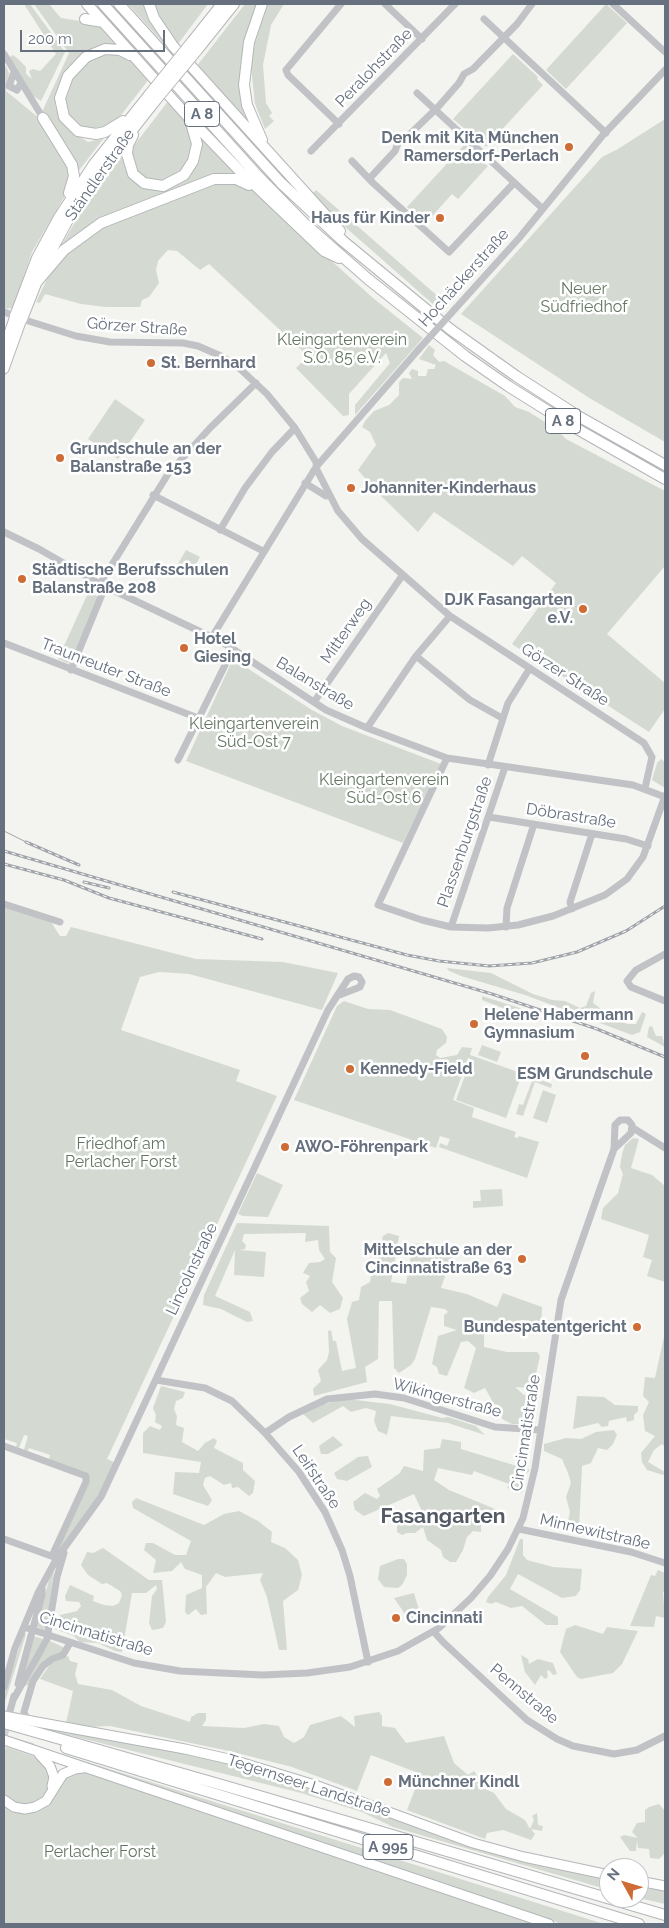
<!DOCTYPE html>
<meta charset="utf-8">
<style>
body{margin:0}
#map{position:relative;width:669px;height:1928px;overflow:hidden;background:#f3f3f0;font-family:Raleway,sans-serif}
canvas{display:block}
.frame{position:absolute;inset:0;border:5px solid #66707e;pointer-events:none}
.north{position:absolute;left:599px;top:1858px;width:50px;height:50px;box-sizing:border-box;background:#fff;border:1px solid #c2c6cb;border-radius:50%;rotate:309deg;font-size:14px;font-weight:700;line-height:20px;text-align:center;color:#66707e}
.north::after{content:'';display:block;margin:auto;width:18px;height:22px;background:#cf6b34;clip-path:polygon(50% 0,100% 100%,50% 72%,0 100%)}
.scale{position:absolute;left:20px;top:30px;width:145px;height:22px;box-sizing:border-box;border:2px solid #66707e;border-top:0;padding-left:6px;font-size:15px;line-height:18px;white-space:nowrap;color:#66707e;-webkit-text-stroke:4px #fff;paint-order:stroke}
</style>
<div id="map">
<canvas width="669" height="1928"></canvas>
<div class="frame"></div>
<div class="north">N</div>
<div class="scale">200 m</div>
</div>
<script>
const context = document.querySelector('canvas').getContext('2d');
context.lineJoin = 'round';
function fill(path, color) { context.fillStyle = color; context.fill(path, 'evenodd'); }
const toPath = rows => new Path2D(rows.map(r => 'M' + r).join(''));
function strokePath(path, color, width, dash) { context.strokeStyle = color; context.lineWidth = width; context.lineCap = dash ? 'butt' : 'round'; context.setLineDash(dash || []); context.stroke(path); }
function label(font, color, halo, rows, align = 'center') {
  context.font = font + ' Raleway,sans-serif'; context.lineWidth = 5; context.setLineDash([]); context.textBaseline = 'middle'; context.strokeStyle = halo; context.fillStyle = color; for (const [text, x, y, turn = 0] of rows) {
    context.save(); context.translate(x, y); context.rotate((+turn || 0) * Math.PI / 180); context.textAlign = isNaN(turn) ? turn : align; if (halo) context.strokeText(text, 0, 0); context.fillText(text, 0, 0); context.restore();
  }
}
fill(toPath([
 [24,4,30,4,65,52,41,101,29,93,8,58,13,55,18,59,26,67,26,74,32,79,29,71,33,69,40,71,56,54],
 [34,4,49,4,61,18,99,24,120,45,99,47,57,96,55,105,58,114,69,130,88,142,104,138,77,173,42,112,69,53],
 [128,4,145,4,172,50,171,52],
 [152,4,208,4,178,44,159,20],
 [245,4,258,4,243,55,251,127,196,67],
 [268,4,284,4,271,25,263,65,266,103,272,113,269,116,274,121,265,129,255,104,251,66,254,46],
 [606,4,627,23,566,89,546,70],
 [114,51,134,62,149,79,118,119,105,128,85,130,69,119,63,106,65,89,71,78,87,60],
 [513,54,538,77,537,79,543,85,486,147,453,119],
 [6,66,9,73,6,91,39,118,69,167,69,189,32,252,13,308,4,309,4,68],
 [169,100,192,132,192,153,180,175,164,182,141,178,131,161,132,148],
 [665,119,665,442,591,399,461,314,602,157,618,149],
 [199,135,236,175,102,218,60,247,86,204,122,156,132,180,139,186,150,190,169,188,186,179,198,163,200,157],
 [465,144,471,150,469,152,488,166,458,199,452,194,425,224,407,207],
 [221,180,245,185,251,189,373,298,423,338,355,415,355,405,390,363,386,353,349,394,349,415,343,416,296,368,308,356,209,264,200,270,177,251,168,250,158,261,156,270,159,283,149,297,142,300,140,307,106,307,81,304,45,294,40,303,36,302,49,275,75,244,102,225],
 [316,190,448,305,442,312,336,219,312,194],
 [429,345,435,350,433,355,439,362,444,361,505,396,515,407,529,412,556,429,566,439,665,491,665,566,607,634,665,683,665,709,649,732,512,644,556,583,522,556,513,566,434,512,418,532,376,491,358,470,376,445,370,432,362,427,365,421,374,411,389,405,399,395,399,382,403,378,412,379,409,373,412,369,418,371,418,376,426,376,428,369,434,369,436,365,419,359],
 [115,399,145,420,118,459,88,439],
 [186,550,200,557,189,577,175,569],
 [89,591,98,597,70,664,58,659],
 [233,659,312,710,342,726,441,764,403,843,186,761],
 [661,759,665,762,665,788,652,780,657,763],
 [4,907,51,922,60,936,66,936,71,927,196,959,283,962,338,973,322,1010,189,974,159,972,140,977,121,1030,240,1070,236,1081,277,1096,107,1459,114,1462,94,1505,59,1552,56,1551,89,1478,49,1459,50,1455,29,1448,28,1451,24,1450,28,1436,24,1435,19,1448,16,1447,17,1443,4,1439],
 [447,968,491,973,533,994,552,1000,565,1001,580,1008,586,1006,591,993,595,991,593,1003,604,1011,605,1016,611,1015,627,1024,636,1024,642,1012,646,1014,640,1032,632,1035,525,995,461,976,449,971],
 [482,996,523,1009,542,1018,538,1020,508,1010,482,1000],
 [344,1001,368,1009,390,1010,442,1029,447,1037,446,1043,437,1050,436,1055,440,1058,457,1055,462,1047,472,1048,470,1055,552,1084,551,1088,535,1082,523,1116,516,1114,519,1104,523,1105,532,1081,521,1077,506,1118,456,1100,471,1059,468,1058,453,1100,474,1108,472,1117,516,1132,514,1137,518,1138,519,1136,539,1142,527,1178,439,1147,440,1143,447,1146,450,1139,440,1136,436,1148,294,1100,337,1006],
 [652,1026,656,1036,662,1036,665,1047,647,1037,649,1027],
 [482,1045,501,1052,497,1062,478,1055],
 [543,1090,556,1095,547,1123,533,1118],
 [633,1138,639,1139,631,1168,652,1175,665,1186,665,1282,647,1276,652,1260,643,1257,649,1235,601,1219,603,1208,618,1193,623,1174,620,1167,622,1154,625,1145],
 [257,1173,283,1185,268,1217,243,1216,238,1214],
 [502,1189,503,1206,473,1208,473,1201,481,1201,480,1190],
 [237,1223,329,1226,330,1252,336,1258,332,1282,343,1298,340,1309,330,1313,320,1305,312,1312,302,1304,300,1298,309,1291,306,1282,310,1276,303,1273,309,1263,320,1262,325,1259,319,1250,318,1240,305,1242,306,1233,244,1234,242,1241,246,1245,245,1249,240,1250,266,1252,264,1277,234,1275,235,1250,215,1296,250,1312,253,1321,247,1322,221,1309,203,1305,204,1295],
 [388,1233,399,1236,391,1282,406,1284,413,1244,425,1243,434,1250,437,1243,450,1250,452,1256,441,1288,467,1294,497,1307,503,1293,542,1307,541,1326,536,1327,530,1321,520,1320,513,1334,493,1332,484,1335,484,1347,507,1352,537,1352,540,1356,534,1383,527,1388,515,1387,524,1395,533,1395,533,1414,529,1420,523,1424,512,1424,502,1419,499,1405,494,1404,485,1388,474,1393,464,1388,476,1348,468,1341,461,1342,447,1376,439,1374,437,1367,432,1364,438,1336,457,1330,444,1326,444,1315,448,1312,445,1309,431,1307,415,1359,411,1365,399,1373,394,1368,392,1301,379,1301,378,1359,365,1367,367,1382,314,1396,313,1389,321,1381,318,1370,327,1360,329,1352,328,1331,331,1330,333,1341,336,1341,342,1371,356,1368,347,1319,352,1302,359,1300,361,1287,370,1282,371,1276,373,1276,383,1236],
 [665,1332,665,1447,662,1444,654,1450,648,1462,665,1472,663,1475,647,1470,642,1462,641,1453,655,1436,645,1431,643,1415,649,1402,643,1396,645,1377,655,1378],
 [161,1386,185,1392,183,1398,176,1401,174,1409,177,1416,176,1425,184,1428,182,1442,198,1451,205,1443,214,1438,217,1441,214,1448,243,1463,243,1470,255,1481,253,1493,249,1496,238,1487,232,1488,231,1483,224,1485,210,1476,205,1478,203,1485,212,1500,208,1506,173,1494,175,1472,199,1473,201,1462,143,1453,143,1433,150,1426,160,1430,162,1426,155,1422,156,1415,153,1408],
 [577,1396,604,1397,615,1405,638,1406,638,1411,634,1415,634,1420,627,1422,626,1417,609,1421,608,1426,602,1427,598,1423,573,1429],
 [347,1399,390,1404,442,1418,448,1417,476,1426,485,1435,448,1423,391,1416,387,1435,378,1431,374,1421,376,1411,366,1408,351,1412,343,1406,313,1423,302,1413,323,1404],
 [614,1430,617,1435,613,1444,607,1450,598,1448,591,1463,582,1466,579,1528,573,1530,567,1525,570,1512,566,1497,571,1483,568,1473,562,1459,544,1451,544,1444,566,1438,581,1439,596,1432],
 [333,1436,343,1445,328,1454,321,1454,319,1446],
 [442,1439,461,1442,461,1449,530,1470,526,1474,522,1493,507,1488,509,1484,474,1471,472,1475,438,1468,434,1480,449,1490,505,1513,501,1520,488,1518,481,1522,481,1532,473,1531,467,1537,463,1550,456,1562,450,1562,443,1557,441,1550,427,1540,423,1527,415,1533,407,1533,402,1535,397,1532,397,1525,418,1515,421,1509,414,1494,364,1516,355,1510,353,1502,365,1493,377,1499,380,1496,377,1489,400,1473,404,1466,423,1471,424,1450,440,1448],
 [368,1456,372,1467,347,1481,337,1479,334,1473,358,1457],
 [136,1498,204,1525,224,1514,239,1511,258,1521,272,1532,271,1542,285,1548,298,1560,302,1575,298,1590,283,1601,287,1650,279,1650,267,1597,260,1580,263,1573,225,1577,216,1573,206,1587,207,1614,201,1615,196,1609,188,1615,185,1612,186,1595,202,1588,202,1575,185,1569,181,1562,172,1571,153,1573,156,1560,144,1550,146,1543,153,1543,175,1555,186,1555,191,1541,133,1508,132,1502],
 [520,1539,523,1539,523,1555,527,1560,553,1567,582,1569,580,1590,576,1596,562,1598,518,1574,510,1589,558,1617,558,1625,546,1625,522,1606,511,1608,496,1602,491,1604,486,1602,488,1597,506,1575],
 [103,1548,149,1580,162,1580,166,1622,163,1628,152,1630,149,1623,152,1596,157,1589,156,1585,146,1593,132,1593,122,1652,115,1651,98,1643,80,1642,74,1636,55,1629,54,1625,61,1624,60,1615,77,1611,81,1606,79,1602,66,1601,65,1596,70,1585,94,1596,93,1601,104,1605,113,1606,119,1603,122,1595,120,1591,107,1583,102,1584,88,1575,81,1565,87,1552,93,1553],
 [398,1559,404,1559,407,1564,407,1575,402,1585,398,1588,384,1587,378,1579,380,1566],
 [54,1570,46,1629,43,1630,37,1627,37,1623,49,1580],
 [658,1570,665,1573,665,1592,663,1592,665,1618,656,1616,654,1627,630,1626,651,1575,655,1576],
 [414,1593,419,1610,411,1623,394,1598],
 [575,1625,603,1634,607,1627,638,1631,622,1664,613,1673,581,1679,577,1677,560,1652,566,1629],
 [24,1633,26,1634,4,1705,4,1695],
 [33,1636,43,1639,24,1674],
 [50,1641,65,1648,63,1652,50,1658,29,1685,23,1686],
 [521,1655,528,1659,529,1664,538,1659,553,1663,557,1674,553,1675,549,1670,547,1671,548,1677,545,1679,541,1675,535,1685,525,1672],
 [68,1656,70,1661,78,1663,75,1674,78,1684,112,1690,141,1706,190,1722,191,1717,198,1713,206,1713,206,1720,202,1726,244,1728,264,1724,279,1726,284,1737,294,1743,304,1737,310,1725,341,1716,355,1727,354,1716,379,1712,382,1716,382,1726,395,1728,406,1743,444,1736,454,1763,468,1775,474,1771,481,1781,476,1785,494,1793,506,1809,525,1820,530,1829,534,1820,532,1816,537,1813,538,1825,543,1826,542,1831,531,1829,535,1834,531,1840,503,1830,487,1833,485,1839,407,1810,421,1774,371,1755,357,1791,292,1767,229,1751,110,1726,88,1727,66,1723,73,1691,40,1679,51,1663],
 [4,1719,167,1749,240,1766,304,1785,470,1845,609,1879,609,1890,393,1827,362,1812,301,1793],
 [7,1736,33,1743,36,1746,604,1924,562,1924,7,1738],
 [6,1747,36,1757,48,1770,49,1786,47,1792,43,1798,32,1805,18,1805,4,1795,4,1755],
 [75,1772,86,1772,537,1924,4,1924,4,1804,22,1812,34,1812,44,1806,66,1776],
 [659,1804,665,1811,665,1853,659,1859,650,1858,649,1849,638,1848,637,1840,636,1851,630,1851,620,1837,624,1835,638,1838,632,1832,637,1823,645,1822,645,1810,649,1807],
 [639,1885,665,1891,665,1904,639,1898]
]), '#d4dad1');
strokePath(toPath([
 [4,1736,8,1721]
]), '#d0d2d4', 7, [7, 3.5]);
const major = toPath([
 [4,348,15,316],
 [4,369,22,319],
 [4,1716,185,1749,233,1760,315,1785,473,1843,524,1857,609,1875],
 [4,1740,549,1924],
 [39,1754,50,1766,54,1777,52,1786],
 [4,1800,14,1807,25,1809,35,1807,46,1801,63,1774,75,1769,83,1768],
 [639,1881,665,1886]
]);
const highway = toPath([
 [87,4,190,119,240,171,324,251,339,258],
 [103,4,259,177,303,222,368,279,465,356,508,386,572,426,665,479],
 [119,4,281,183,343,241,450,329,516,376,578,416,665,465],
 [149,4,154,18,173,46,340,231],
 [85,19,103,22],
 [191,43,222,4],
 [198,49,234,4],
 [43,118,72,165,74,176,69,193],
 [123,121,105,132,96,134,78,131,64,117,60,98,68,76,86,57,105,49,120,50,130,55],
 [133,135,128,145,127,154,133,174,144,183,163,186,184,175,193,161,197,144,191,123],
 [262,140,247,105,244,85,249,42,262,4],
 [35,284,64,250,101,223,214,179,236,179,249,185],
 [15,316,37,258,58,219,94,164,149,95],
 [22,319,43,266,76,205,115,152,155,101],
 [4,1723,222,1785,665,1915],
 [66,1748,639,1924]
]);
strokePath(major, '#b3b6b9', 11);
strokePath(highway, '#b4b6b9', 12);
strokePath(toPath([
 [385,4,422,39],
 [613,4,665,52],
 [484,19,606,133],
 [4,54,43,118],
 [14,72,9,86,17,90,21,83],
 [417,93,542,208],
 [339,124,288,75,286,70,341,4],
 [311,151,455,4],
 [352,161,373,183,449,252,514,183],
 [369,179,395,151,399,140,409,135,438,107,459,83,464,74,473,69,517,24,532,4],
 [455,309,520,237,603,135,665,70],
 [4,312,15,316],
 [22,319,76,336,110,342,183,343,198,346,221,356,237,366,267,394,295,428,316,462,317,470,338,511,362,539,450,616,644,743,652,757,645,788],
 [305,483,326,496,329,495],
 [153,495,263,551],
 [220,530,245,488,272,452,295,428],
 [4,532,39,549,100,584,222,642,326,710,367,728,447,758,633,785,665,797],
 [100,584,168,474,210,428,256,383],
 [212,637,316,467,419,349],
 [4,643,198,718],
 [416,656,470,700,502,718],
 [71,670,105,587],
 [314,702,402,576],
 [367,728,416,656,450,616],
 [447,758,378,905,422,920,451,927,488,928,518,925,553,916,605,895,627,879,643,857,665,796],
 [178,760,233,649],
 [488,765,508,703,530,668],
 [489,817,626,839,648,846],
 [4,904,60,922],
 [572,909,570,902,592,834],
 [451,927,505,767],
 [506,927,507,908,534,824],
 [665,954,636,970,627,981,631,987,665,1001],
 [633,1128,665,1148],
 [156,1380,205,1388,232,1401,265,1433,299,1472,325,1512,342,1550,350,1576,368,1662],
 [265,1433,289,1417,327,1399,375,1394,404,1398,495,1427,540,1430],
 [4,1446,86,1476,86,1482,52,1556],
 [519,1529,631,1552,665,1563],
 [4,1539,54,1557],
 [24,1627,134,1663,180,1671,263,1675,307,1673,350,1667,398,1651,439,1628,471,1598,490,1576,508,1549,523,1518,535,1468,561,1300,614,1149,615,1125,620,1120,628,1120,632,1125,631,1133,614,1149],
 [434,1632,443,1642,527,1720,557,1739,573,1746,614,1754,637,1750,665,1736],
 [18,1684,42,1595,42,1588],
 [4,1687,15,1648,38,1593,57,1558,101,1497,328,1010,348,979,354,976,359,977,362,982,360,987,337,996],
 [13,1700,47,1639,57,1577,64,1553],
 [10,1711,14,1696],
 [30,1719,26,1717,24,1712,33,1681,43,1666,52,1659,63,1655,70,1643]
]), '#c0c2c5', 7);
strokePath(major, '#fff', 9);
strokePath(highway, '#fff', 10);
strokePath(toPath([
 [4,831,26,842]
]), '#a1a5aa', 1);
const rail = toPath([
 [26,842,79,865],
 [4,851,492,994,597,1029,665,1057],
 [4,864,64,880,109,898,262,939],
 [84,882,109,888],
 [173,892,407,955,439,961,489,966,532,963,577,952,626,931,665,906]
]);
strokePath(rail, '#a1a5aa', 3);
strokePath(rail, '#fff', 1, [4]);
const highwayBridge = toPath([
 [149,95,191,43],
 [155,101,198,49]
]);
strokePath(highwayBridge, '#b4b6b9', 12, []);
strokePath(toPath([
 [419,349,455,309]
]), '#c0c2c5', 7);
strokePath(highwayBridge, '#fff', 10);
for (const [x, y, r, color] of [
 [569,147,5,"#cf6b34"],
 [440,218,5,"#cf6b34"],
 [151,363,5,"#cf6b34"],
 [60,458,5,"#cf6b34"],
 [351,488,5,"#cf6b34"],
 [22,579,5,"#cf6b34"],
 [583,609,5,"#cf6b34"],
 [184,648,5,"#cf6b34"],
 [474,1024,5,"#cf6b34"],
 [585,1056,5,"#cf6b34"],
 [350,1069,5,"#cf6b34"],
 [285,1147,5,"#cf6b34"],
 [522,1259,5,"#cf6b34"],
 [637,1327,5,"#cf6b34"],
 [396,1618,5,"#cf6b34"],
 [388,1782,5,"#cf6b34"]
]) { const dot = new Path2D(); dot.arc(x, y, r, 0, 2 * Math.PI); context.fillStyle = color; context.fill(dot); strokePath(dot, '#fff', 2); }
for (const [x, y, w] of [
 [202,114,35],
 [563,421,35],
 [388,1847,50]
]) { const box = new Path2D(); box.roundRect(x - w / 2, y - 12.5, w, 25, 4); context.fillStyle = '#fff'; context.fill(box); strokePath(box, '#66707e', 1); }
label('bold 15px', '#66707e', null, [
 ["A 8",202,114],
 ["A 8",563,421],
 ["A 995",388,1847]
]);
label('16px', '#66707e', '#fff', [
 ["Peralohstraße",374,68,-46],
 ["Ständlerstraße",100,175,-55],
 ["Hochäckerstraße",464,278,-48],
 ["Görzer Straße",137,327,4],
 ["Mitterweg",346,631,-55],
 ["Traunreuter Straße",106,668,21],
 ["Görzer Straße",565,675,33],
 ["Balanstraße",315,684,31],
 ["Döbrastraße",571,816,9],
 ["Plassenburgstraße",465,842,-71],
 ["Lincolnstraße",192,1269,-65],
 ["Wikingerstraße",447,1398,15],
 ["Cincinnatistraße",526,1433,-81],
 ["Leifstraße",316,1477,56],
 ["Minnewitstraße",595,1532,13],
 ["Cincinnatistraße",96,1634,17],
 ["Pennstraße",524,1694,40],
 ["Tegernseer Landstraße",309,1786,18]
]);
label('bold 16px', '#66707e', '#fff', [
 ["Denk mit Kita München",559,138,"right"],
 ["Ramersdorf-Perlach",559,156,"right"],
 ["Haus für Kinder",430,218,"right"],
 ["St. Bernhard",161,363],
 ["Grundschule an der",70,449],
 ["Balanstraße 153",70,467],
 ["Johanniter-Kinderhaus",361,488],
 ["Städtische Berufsschulen",32,570],
 ["Balanstraße 208",32,588],
 ["DJK Fasangarten",573,600,"right"],
 ["e.V.",573,618,"right"],
 ["Hotel",194,639],
 ["Giesing",194,657],
 ["Helene Habermann",484,1015],
 ["Gymnasium",484,1033],
 ["Kennedy-Field",360,1069],
 ["ESM Grundschule",585,1074,"center"],
 ["AWO-Föhrenpark",295,1147],
 ["Mittelschule an der",512,1250,"right"],
 ["Cincinnatistraße 63",512,1268,"right"],
 ["Bundespatentgericht",627,1327,"right"],
 ["Cincinnati",406,1618],
 ["Münchner Kindl",398,1782]
], 'left');
label('16px', '#657664', '#fff', [
 ["Neuer",584,289],
 ["Südfriedhof",584,307],
 ["Kleingartenverein",342,340],
 ["S.O. 85 e.V.",342,358],
 ["Kleingartenverein",254,724],
 ["Süd-Ost 7",254,742],
 ["Kleingartenverein",384,780],
 ["Süd-Ost 6",384,798],
 ["Friedhof am",121,1144],
 ["Perlacher Forst",121,1162],
 ["Perlacher Forst",100,1852]
]);
label('bold 21px', '#535a64', '#fff', [
 ["Fasangarten",443,1517]
]);
</script>
